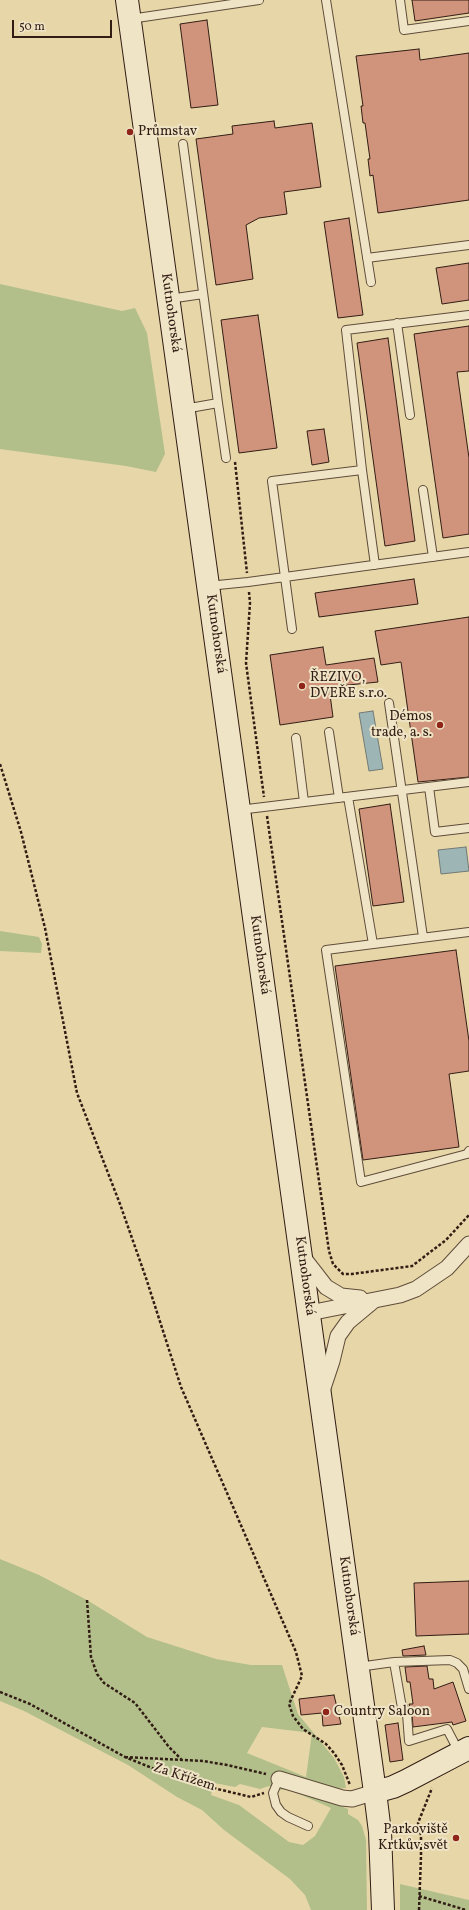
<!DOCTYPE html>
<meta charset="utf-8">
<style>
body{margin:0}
#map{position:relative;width:469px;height:1910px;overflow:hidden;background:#e7d7a8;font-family:Vollkorn,serif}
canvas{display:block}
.scale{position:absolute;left:12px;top:20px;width:100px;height:18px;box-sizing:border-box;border:2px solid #321d15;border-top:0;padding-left:5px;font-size:12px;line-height:14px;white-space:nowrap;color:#321d15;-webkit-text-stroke:3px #efe5c6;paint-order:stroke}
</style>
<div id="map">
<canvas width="469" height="1910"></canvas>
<div class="scale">50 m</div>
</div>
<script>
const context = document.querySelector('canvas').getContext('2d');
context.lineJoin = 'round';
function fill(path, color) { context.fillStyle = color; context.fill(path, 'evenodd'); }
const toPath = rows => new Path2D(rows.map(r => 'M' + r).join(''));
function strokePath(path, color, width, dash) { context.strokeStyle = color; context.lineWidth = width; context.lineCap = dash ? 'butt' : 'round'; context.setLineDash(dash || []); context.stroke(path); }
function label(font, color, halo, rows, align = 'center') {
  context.font = font + ' Vollkorn,serif'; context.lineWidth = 4; context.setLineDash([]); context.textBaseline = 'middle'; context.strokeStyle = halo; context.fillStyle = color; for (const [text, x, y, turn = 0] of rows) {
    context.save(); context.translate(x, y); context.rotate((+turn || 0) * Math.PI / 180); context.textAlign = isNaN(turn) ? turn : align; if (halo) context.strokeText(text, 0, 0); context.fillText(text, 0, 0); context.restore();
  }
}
fill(toPath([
 [0,284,122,311,135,308,147,333,165,454,156,472,126,466,0,449],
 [0,931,39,937,42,944,41,953,0,951],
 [0,1559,39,1575,87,1600,147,1637,216,1659,251,1665,282,1665,298,1714,334,1758,344,1777,346,1788,336,1789,332,1802,348,1809,348,1814,358,1820,362,1826,366,1840,367,1910,311,1910,305,1895,290,1879,224,1830,202,1810,177,1797,128,1765,24,1711,0,1701],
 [262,1727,312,1733,306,1777,247,1753],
 [214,1783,235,1787,240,1784,260,1789,269,1786,279,1790,288,1789,331,1808,315,1836,303,1845,289,1842,239,1805,211,1795],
 [400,1884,469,1900,469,1910,400,1910]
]), '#b2bf8a');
const water = toPath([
 [373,711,383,769,369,771,359,713,373,711],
 [466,847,469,871,441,874,438,850,466,847]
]);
fill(water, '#9db6b5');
strokePath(water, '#727975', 1);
const building = toPath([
 [412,0,469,0,469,13,415,21,412,0],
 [207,20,218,105,191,108,180,24,207,20],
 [419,49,420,60,469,53,469,200,378,213,373,175,370,176,368,159,370,159,365,123,363,123,361,106,363,106,356,56,419,49],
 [274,121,275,128,312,123,321,187,284,192,287,214,259,218,246,225,253,279,216,285,196,139,233,134,232,126,274,121],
 [349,218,363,315,338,318,324,222,349,218],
 [469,263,469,300,442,304,436,268,469,263],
 [258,315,277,448,239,453,221,320,258,315],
 [469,326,469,371,457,372,469,458,469,534,443,538,414,334,469,326],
 [388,338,415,541,385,546,357,343,388,338],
 [324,429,329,462,312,465,307,431,324,429],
 [414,579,418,604,319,617,315,593,414,579],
 [469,617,469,777,418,782,401,662,381,665,375,631,469,617],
 [323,647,326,665,374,658,378,682,329,687,333,717,280,725,270,655,323,647],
 [390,804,404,902,373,906,359,809,390,804],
 [456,950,469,1041,469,1071,449,1074,459,1147,363,1160,335,966,456,950],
 [469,1581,469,1634,416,1636,414,1583,469,1581],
 [424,1646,426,1655,403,1656,402,1650,424,1646],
 [427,1666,429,1679,433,1679,434,1689,453,1682,466,1721,453,1725,452,1722,413,1727,412,1713,409,1704,413,1704,410,1682,407,1682,405,1667,427,1666],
 [334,1695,341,1724,323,1726,322,1713,301,1715,299,1699,334,1695],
 [398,1723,403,1760,390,1762,385,1725,398,1723]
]);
fill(building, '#d0937b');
strokePath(building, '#321d15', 1);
const lane = toPath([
 [326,0,371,282],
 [400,0,404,30,469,21],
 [130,19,259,0],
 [183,144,218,403],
 [367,258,469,245],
 [169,299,203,294],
 [397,323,410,415],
 [184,409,218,403,226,458],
 [362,470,346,330,469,315],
 [423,490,433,557],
 [208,586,248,582,469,552],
 [292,629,272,481,362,470,375,565],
 [389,703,423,937],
 [329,732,339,798],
 [296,738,304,802],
 [429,787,435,832,469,828],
 [348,797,373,944],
 [239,810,469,782],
 [469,932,326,950,361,1182,467,1154,469,1151],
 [394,1662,402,1708],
 [358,1667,394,1662,450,1660,457,1663,463,1669,469,1689],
 [402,1705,407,1714,409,1741,447,1729,459,1752],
 [279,1779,273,1793,276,1805,281,1812,288,1817,308,1826]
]);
const street = toPath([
 [302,1256,326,1287,341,1296,360,1298],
 [309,1313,400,1295,416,1289,447,1268,469,1244],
 [322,1391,332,1361,338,1336,348,1322,372,1302],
 [279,1779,342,1798,352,1799,375,1792]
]);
const secondary = toPath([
 [127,0,375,1792,380,1832,383,1910],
 [375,1792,393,1787,406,1781,469,1748]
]);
strokePath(lane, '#5f4c3a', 10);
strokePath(street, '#5f4c3a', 17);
strokePath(secondary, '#321d15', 24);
strokePath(toPath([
 [235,462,247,573],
 [249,592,250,603,246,663,264,797],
 [0,764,21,832,45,928,77,1093,120,1204,146,1278,181,1387,296,1652,302,1676,289,1704,293,1716,303,1729,326,1744,334,1753,342,1765,350,1785],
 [267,816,329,1251,333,1264,343,1274,352,1274,412,1266,446,1240,469,1215],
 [87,1600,91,1657,97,1674,104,1683,135,1703,169,1747,181,1759],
 [0,1692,30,1704,125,1757,184,1781,251,1797,264,1793],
 [125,1757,203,1761,227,1765,266,1774],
 [397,1830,420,1833],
 [419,1896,466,1910],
 [419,1910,421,1856,421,1835,418,1823,432,1788]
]), '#321d15', 2.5, [3, 2]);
strokePath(lane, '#efe5c6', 8);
strokePath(street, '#efe5c6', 15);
strokePath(secondary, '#efe5c6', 22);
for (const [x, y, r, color] of [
 [130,132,4,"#8f2418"],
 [302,686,4,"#8f2418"],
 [440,725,4,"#8f2418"],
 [326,1712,4,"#8f2418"],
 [456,1838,4,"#8f2418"]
]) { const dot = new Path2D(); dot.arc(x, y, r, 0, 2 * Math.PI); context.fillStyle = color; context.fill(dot); strokePath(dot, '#efe5c6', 1.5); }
label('14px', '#321d15', '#efe5c6', [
 ["Průmstav",138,132],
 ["ŘEZIVO,",310,678],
 ["DVEŘE s.r.o.",310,694],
 ["Démos",432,717,"right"],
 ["trade, a. s.",432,733,"right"],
 ["Country Saloon",334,1712],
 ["Parkoviště",448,1830,"right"],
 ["Krtkův svět",448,1846,"right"]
], 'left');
label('14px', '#321d15', '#efe5c6', [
 ["Kutnohorská",170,313,82],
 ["Kutnohorská",215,634,82],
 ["Kutnohorská",259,955,82],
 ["Kutnohorská",304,1276,82],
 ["Kutnohorská",348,1596,82],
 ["Za Křížem",184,1778,18]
]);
</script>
